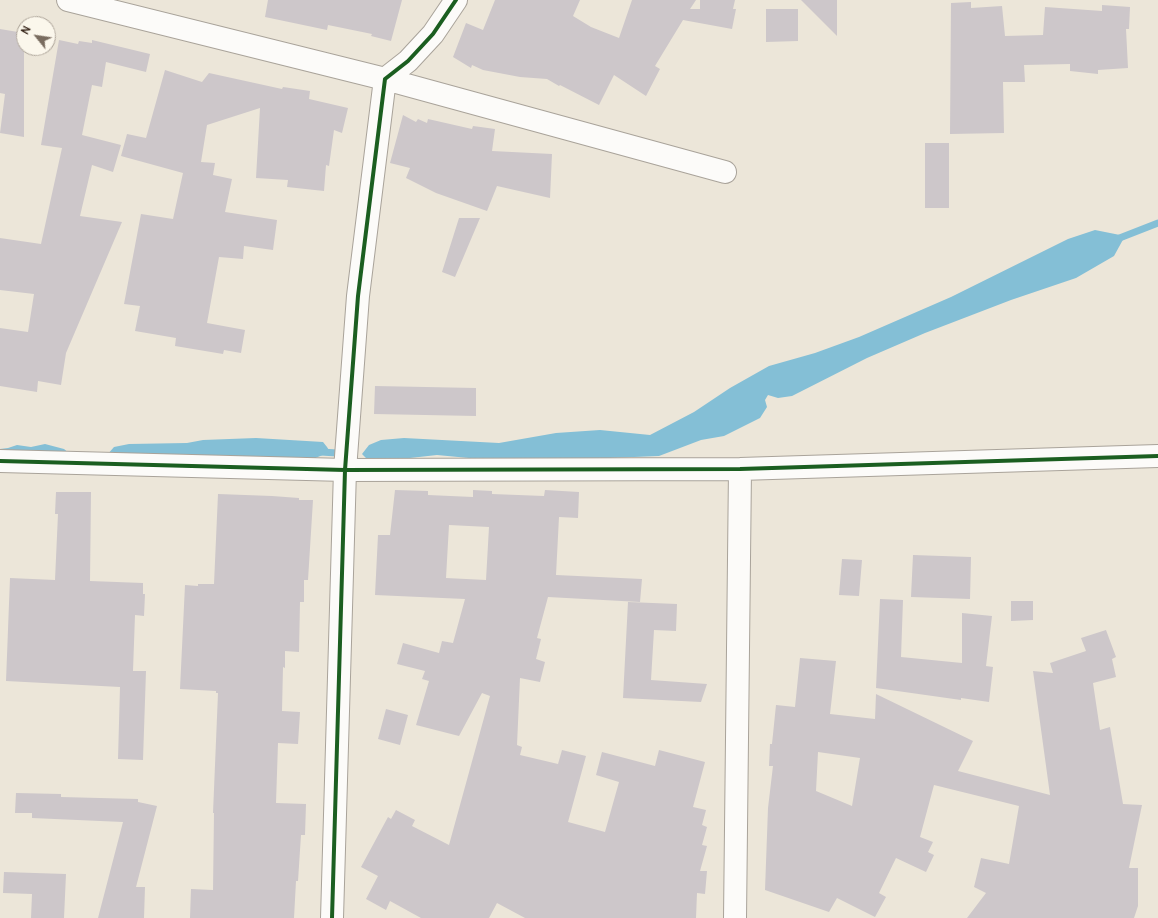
<!DOCTYPE html>
<style>
body{margin:0}
#map{position:relative;width:1158px;height:918px;overflow:hidden;background:#ece6d9;font-family:Pangolin,sans-serif}
canvas{display:block}
.north{position:absolute;left:16px;top:16px;width:40px;height:40px;box-sizing:border-box;background:#fbf7ec;border:1px solid #aea59a;border-radius:50%;rotate:300deg;font-size:11px;font-weight:700;line-height:16px;text-align:center;color:#3b2a1e}
.north::after{content:'';display:block;margin:auto;width:14px;height:18px;background:#796c5f;clip-path:polygon(50% 0,100% 100%,50% 72%,0 100%)}
</style>
<div id="map">
<canvas width="1158" height="918"></canvas>
<div class="north">N</div>
</div>
<script>
const context = document.querySelector('canvas').getContext('2d');
context.lineJoin = 'round';
function fill(path, color) { context.fillStyle = color; context.fill(path, 'evenodd'); }
const toPath = rows => new Path2D(rows.map(r => 'M' + r).join(''));
function strokePath(path, color, width, dash) { context.strokeStyle = color; context.lineWidth = width; context.lineCap = dash ? 'butt' : 'round'; context.setLineDash(dash || []); context.stroke(path); }
fill(toPath([
 [1095,230,1125,236,1114,256,1076,278,1011,300,925,333,867,358,792,396,778,398,768,395,765,400,767,407,760,418,724,436,701,440,659,456,511,462,437,455,392,460,368,460,362,454,369,445,381,440,404,438,499,443,556,433,600,430,650,435,694,412,730,388,769,366,815,353,859,337,951,297,1068,239],
 [256,438,323,442,327,447,330,452,313,459,107,455,114,447,129,444,187,443,203,440],
 [45,444,64,449,70,454,0,458,0,449,8,448,17,445,31,447]
]), '#84bfd6');
strokePath(toPath([
 [1117,239,1158,223],
 [321,452,337,453]
]), '#84bfd6', 7);
fill(toPath([
 [268,0,402,0,391,41,371,36,372,34,328,25,327,30,265,17],
 [495,0,580,0,573,16,591,27,619,38,632,0,696,0,690,9,700,9,700,0,735,0,733,9,736,9,732,29,683,20,655,66,660,69,646,96,614,75,599,105,560,85,559,86,547,79,520,77,483,70,472,65,471,68,453,57,466,23,483,30],
 [801,0,837,0,837,36],
 [971,2,971,8,1002,6,1005,36,1043,35,1045,7,1102,11,1102,5,1130,7,1129,29,1126,29,1128,68,1098,70,1098,74,1070,71,1070,64,1024,65,1025,82,1003,82,1004,133,950,134,951,3],
 [766,9,798,9,798,41,766,42],
 [0,29,24,33,24,137,0,133,5,94,0,93],
 [59,40,78,44,79,41,92,43,92,40,150,54,146,72,106,62,102,87,92,85,82,135,121,145,113,172,92,165,80,216,122,222,66,353,61,385,38,381,37,392,0,386,0,328,28,332,34,294,0,290,0,238,41,244,62,148,41,145],
 [165,70,202,82,209,73,282,89,283,87,310,91,309,99,348,108,342,133,334,130,329,166,326,165,324,191,287,187,288,180,256,178,260,108,207,125,201,162,215,163,213,175,232,179,225,212,277,220,273,250,244,246,243,259,219,257,207,323,245,330,241,353,224,350,223,354,175,346,176,338,135,331,140,306,124,304,141,214,173,219,183,173,121,156,127,134,146,138],
 [403,115,416,122,418,119,427,123,428,119,472,129,473,126,495,129,492,151,552,154,550,198,497,186,487,211,436,193,406,178,410,168,390,163],
 [925,143,949,143,949,208,925,208],
 [459,218,480,218,455,277,442,272],
 [375,386,476,388,476,416,374,414],
 [395,490,428,491,428,495,473,497,473,490,492,491,492,494,544,496,545,490,579,492,578,518,559,517,556,575,642,579,640,602,548,597,537,638,541,639,536,659,545,662,540,682,520,678,517,745,522,747,520,755,558,764,562,750,586,756,568,822,605,832,619,782,596,775,602,752,655,766,659,750,705,762,693,807,706,810,702,825,707,827,702,845,707,846,700,871,707,871,705,894,697,893,696,918,525,918,497,903,489,918,421,918,390,901,386,910,366,899,378,876,361,867,388,817,391,819,396,810,415,820,412,826,449,845,490,696,482,693,459,736,416,725,429,681,422,679,425,671,397,664,403,643,439,653,442,641,453,643,465,599,375,595,378,535,390,535],
 [449,525,489,527,486,580,446,578],
 [56,492,91,492,90,581,143,583,143,594,145,594,144,616,135,615,133,671,146,671,143,760,118,759,120,687,6,681,10,578,55,580,58,514,55,514],
 [218,494,272,496,299,498,299,500,313,500,308,580,304,580,304,602,300,602,299,652,285,651,285,668,283,667,282,711,300,712,298,744,278,743,276,803,306,804,305,835,301,835,298,881,296,881,294,918,190,918,191,889,213,890,214,813,213,813,218,693,216,693,216,691,180,689,185,585,198,586,198,584,214,584],
 [913,555,971,557,970,599,911,597],
 [842,559,862,560,859,596,839,595],
 [880,599,903,600,901,657,962,663,962,613,992,616,986,666,993,667,989,702,961,698,961,700,876,688],
 [1011,601,1033,601,1033,620,1011,621],
 [628,602,677,604,676,631,654,630,651,680,707,684,701,702,623,698],
 [1106,630,1116,657,1112,659,1116,677,1093,683,1100,730,1110,727,1123,804,1142,805,1129,868,1138,868,1138,906,1134,918,967,918,986,893,974,887,981,858,1009,864,1019,806,934,785,920,837,933,842,928,852,934,855,926,872,896,858,879,893,886,897,875,917,837,898,829,912,765,890,768,808,773,766,769,766,770,744,772,744,776,705,795,707,800,658,836,661,830,714,875,719,876,694,973,741,958,771,1050,795,1033,671,1053,673,1050,663,1086,651,1081,638],
 [818,752,860,758,852,806,816,791],
 [386,709,408,715,400,745,378,739],
 [16,793,61,794,61,797,138,799,138,802,157,806,136,887,145,887,144,918,98,918,123,822,32,818,32,813,15,813],
 [4,872,66,874,64,918,31,918,32,894,3,893]
]), '#cdc7ca');
const minor = toPath([
 [68,0,385,79,725,172],
 [0,461,345,470,740,469,1158,456],
 [332,918,345,470,358,296,385,79,408,61,433,34,456,0],
 [735,918,740,469]
]);
strokePath(minor, '#a9a39a', 24);
strokePath(minor, '#fcfbf9', 22);
strokePath(toPath([
 [0,461,345,470,740,469,1158,456],
 [332,918,345,470,358,296,385,79,408,61,433,34,456,0]
]), '#1b5e20', 4);
</script>
